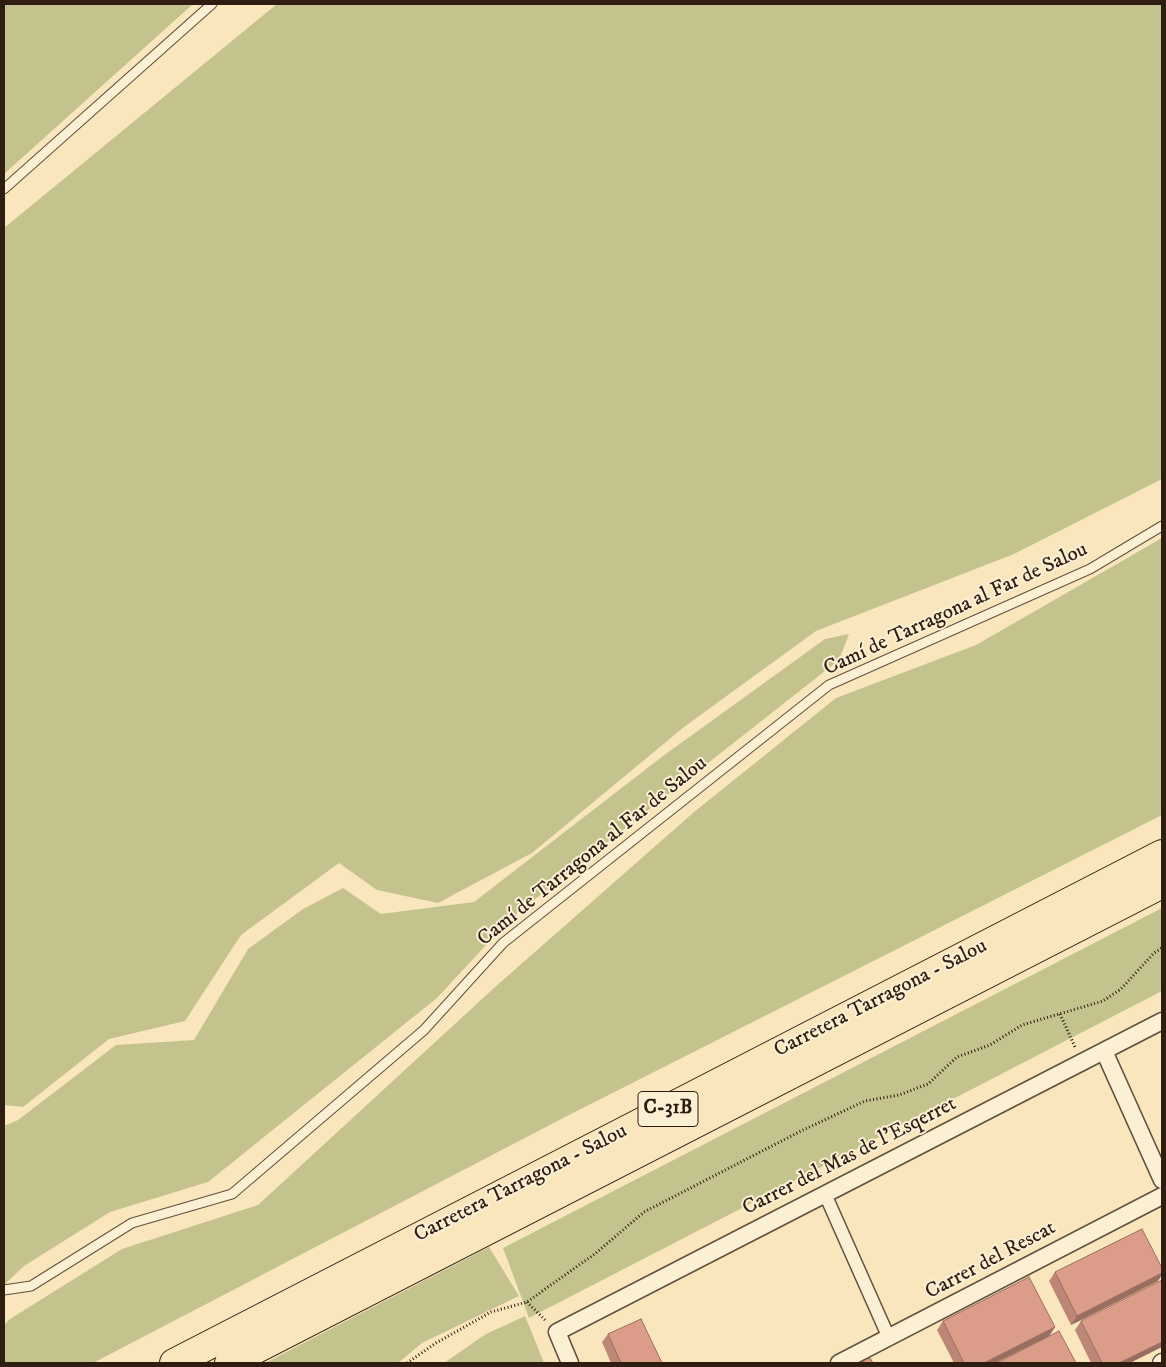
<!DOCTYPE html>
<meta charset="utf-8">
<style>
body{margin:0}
#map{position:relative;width:1166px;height:1367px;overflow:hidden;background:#f9e6bd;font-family:"IM FELL DW Pica",serif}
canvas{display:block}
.frame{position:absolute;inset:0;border:5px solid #2f1d12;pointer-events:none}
</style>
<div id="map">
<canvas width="1166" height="1367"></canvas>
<div class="frame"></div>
</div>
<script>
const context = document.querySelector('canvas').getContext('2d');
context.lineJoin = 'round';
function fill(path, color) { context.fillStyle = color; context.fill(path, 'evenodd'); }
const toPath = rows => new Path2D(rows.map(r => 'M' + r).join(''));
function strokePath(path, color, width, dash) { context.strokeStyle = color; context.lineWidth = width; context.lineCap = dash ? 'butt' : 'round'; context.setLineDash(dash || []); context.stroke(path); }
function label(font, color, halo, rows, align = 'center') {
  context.font = font + ' "IM FELL DW Pica",serif'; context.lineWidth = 4; context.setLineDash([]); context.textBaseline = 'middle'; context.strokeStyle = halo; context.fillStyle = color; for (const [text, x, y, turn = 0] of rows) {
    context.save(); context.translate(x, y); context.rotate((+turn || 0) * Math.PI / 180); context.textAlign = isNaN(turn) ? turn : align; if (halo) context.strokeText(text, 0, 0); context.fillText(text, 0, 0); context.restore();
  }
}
fill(toPath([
 [4,4,193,4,4,174],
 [277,4,1162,4,1162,479,1014,554,816,631,684,727,532,853,438,903,377,890,339,863,241,935,185,1021,109,1039,23,1107,4,1105,4,228],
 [1162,538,1162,815,567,1116,93,1363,4,1363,4,1325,10,1319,122,1249,258,1205,494,988,694,812,836,698,976,645],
 [849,634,839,660,511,918,437,998,208,1182,110,1212,24,1266,4,1285,4,1126,18,1120,116,1045,194,1040,248,949,303,909,343,888,381,914,474,902,663,756,825,639],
 [1162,908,1162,991,529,1318,503,1248],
 [489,1247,519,1296,422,1343,398,1363,265,1363],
 [525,1316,544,1363,444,1363,486,1334]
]), '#c4c38d');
const service = toPath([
 [4,189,212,4],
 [4,1290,31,1286,132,1223,232,1194,424,1030,503,943,829,685,1090,569,1162,526]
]);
const pedestrian = toPath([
 [825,1194,889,1338]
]);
const minor = toPath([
 [1104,1051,1162,1180],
 [570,1363,557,1332,1162,1021],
 [839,1363,1162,1196],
 [1161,1363,1162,1362]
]);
const trunk = toPath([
 [174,1363,1162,854],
 [229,1363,1162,884]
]);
strokePath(service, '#624f3d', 11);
strokePath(pedestrian, '#624f3d', 15);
strokePath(minor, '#624f3d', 19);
strokePath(trunk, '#2f1d12', 30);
strokePath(toPath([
 [1060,1014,1075,1047],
 [527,1302,546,1321],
 [407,1363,436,1343,491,1312,527,1302,596,1253,644,1212,801,1131,865,1101,899,1095,928,1084,957,1057,990,1045,1022,1025,1103,1001,1121,989,1154,953,1162,948]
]), '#2f1d12', 3, [1, 2.5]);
strokePath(service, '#fbefd4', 9);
strokePath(pedestrian, '#fbefd4', 12);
strokePath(minor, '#fbefd4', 16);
strokePath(trunk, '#f9e6bd', 28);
fill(toPath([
 [1055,1272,1158,1281,1071,1325,1049,1281],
 [943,1321,1055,1327,1049,1336,995,1363,954,1363,937,1330],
 [1081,1321,1130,1363,1091,1363,1075,1330],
 [608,1334,662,1363,611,1363,602,1342]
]), '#bc8776');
fill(toPath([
 [1162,1273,1162,1275,1158,1281,1071,1325,1077,1316],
 [1055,1327,1049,1336,995,1363,984,1363],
 [1162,1342,1162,1347,1130,1363,1119,1363]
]), '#996e60');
const building = toPath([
 [1142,1229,1162,1268,1162,1273,1077,1316,1055,1272,1142,1229],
 [1029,1277,1055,1327,984,1363,964,1363,943,1321,1029,1277],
 [1162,1280,1162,1342,1119,1363,1102,1363,1081,1321,1162,1280],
 [641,1319,662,1363,621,1363,608,1334,641,1319],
 [1059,1331,1076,1363,997,1363,1059,1331],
 [870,1358,873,1363,860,1363,870,1358]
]);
fill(building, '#db9d89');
strokePath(building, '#996e60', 1);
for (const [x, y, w] of [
 [668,1109,60]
]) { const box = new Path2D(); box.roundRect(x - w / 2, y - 17.5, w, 35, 4); context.fillStyle = '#fbefd4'; context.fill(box); strokePath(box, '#2f1d12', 1); }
label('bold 20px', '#2f1d12', null, [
 ["C-31B",668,1109]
]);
label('21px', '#2f1d12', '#fbefd4', [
 ["Camí de Tarragona al Far de Salou",956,610,-25],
 ["Camí de Tarragona al Far de Salou",593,852,-39],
 ["Carretera Tarragona - Salou",881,999,-27],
 ["Carrer del Mas de l'Esqerret",850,1157,-27],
 ["Carretera Tarragona - Salou",521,1184,-27],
 ["Carrer del Rescat",991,1261,-28]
]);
</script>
